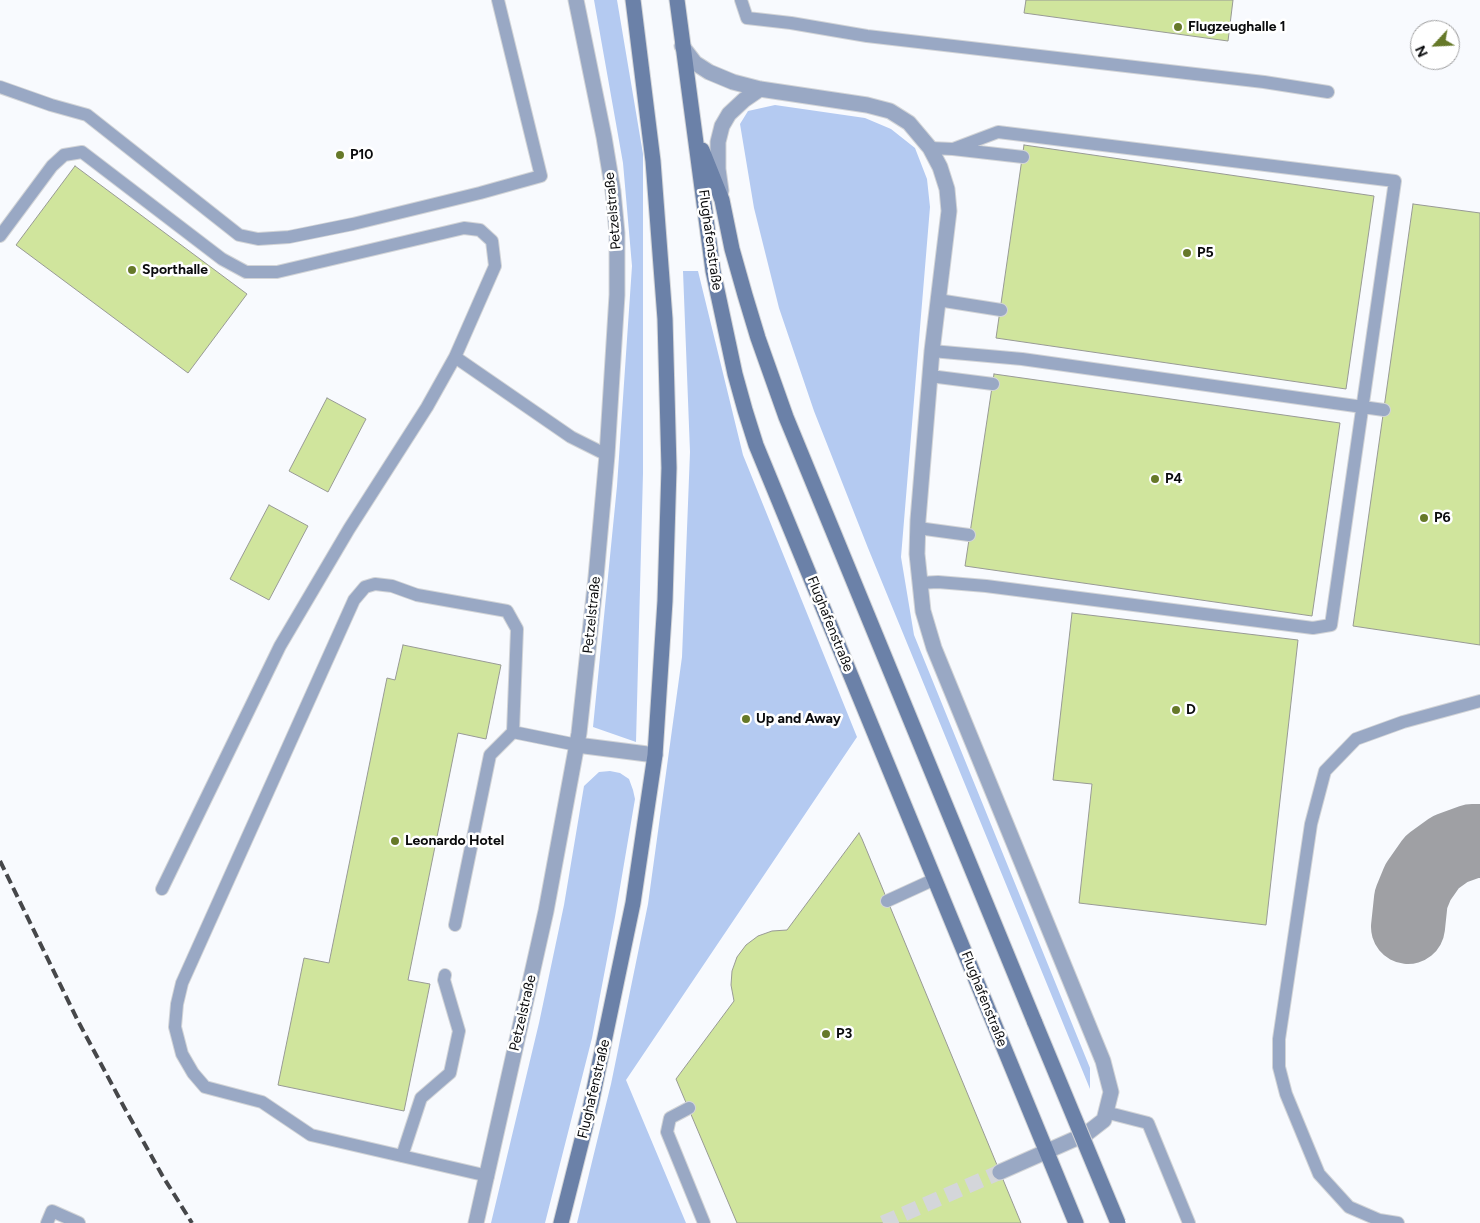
<!DOCTYPE html>
<meta charset="utf-8">
<style>
body{margin:0}
#map{position:relative;width:1480px;height:1223px;overflow:hidden;background:#f8fafe;font-family:Figtree,sans-serif}
canvas{display:block}
.north{position:absolute;left:1410px;top:20px;width:50px;height:50px;box-sizing:border-box;background:#fff;border:1px solid #9d9d9e;border-radius:50%;rotate:245deg;font-size:14px;font-weight:700;line-height:20px;text-align:center;color:#0a0b0d}
.north::after{content:'';display:block;margin:auto;width:18px;height:22px;background:#667929;clip-path:polygon(50% 0,100% 100%,50% 72%,0 100%)}
</style>
<div id="map">
<canvas width="1480" height="1223"></canvas>
<div class="north">N</div>
</div>
<script>
const context = document.querySelector('canvas').getContext('2d');
context.lineJoin = 'round';
function fill(path, color) { context.fillStyle = color; context.fill(path, 'evenodd'); }
const toPath = rows => new Path2D(rows.map(r => 'M' + r).join(''));
function strokePath(path, color, width, dash) { context.strokeStyle = color; context.lineWidth = width; context.lineCap = dash ? 'butt' : 'round'; context.setLineDash(dash || []); context.stroke(path); }
function label(font, color, halo, rows, align = 'center') {
  context.font = font + ' Figtree,sans-serif'; context.lineWidth = 5; context.setLineDash([]); context.textBaseline = 'middle'; context.strokeStyle = halo; context.fillStyle = color; for (const [text, x, y, turn = 0] of rows) {
    context.save(); context.translate(x, y); context.rotate((+turn || 0) * Math.PI / 180); context.textAlign = isNaN(turn) ? turn : align; if (halo) context.strokeText(text, 0, 0); context.fillText(text, 0, 0); context.restore();
  }
}
fill(toPath([
 [594,0,617,0,643,154,643,473,636,742,593,727,617,486,632,266,623,163],
 [775,105,865,118,891,129,915,148,927,179,930,207,901,557,914,635,1090,1068,1090,1089,868,548,814,411,779,308,754,208,740,124,748,111],
 [683,271,698,271,743,455,857,737,626,1080,686,1223,577,1223,611,1084,648,904,682,657,690,452],
 [610,771,620,773,629,779,633,790,635,799,615,917,592,1038,545,1223,491,1223,539,1023,564,905,584,786,599,772]
]), '#b4caf1');
strokePath(toPath([
 [1408,927,1411,899,1418,882,1432,862,1450,849,1472,841,1480,841]
]), '#9fa0a4', 74);
const building = toPath([
 [1026,0,1233,0,1228,41,1024,13,1026,0],
 [1024,145,1374,196,1346,389,996,338,1024,145],
 [75,166,247,294,188,373,16,245,75,166],
 [1413,204,1480,213,1480,645,1353,626,1413,204],
 [994,374,1340,423,1312,616,965,566,994,374],
 [327,398,366,419,328,492,289,471,327,398],
 [269,505,308,526,269,600,230,579,269,505],
 [1072,613,1298,640,1266,925,1079,903,1092,784,1053,780,1072,613],
 [403,645,501,665,486,739,458,733,408,980,430,984,404,1111,278,1085,304,958,329,963,387,678,395,680,403,645],
 [859,833,862,839,1021,1223,737,1223,676,1079,734,1001,731,985,732,971,737,957,746,945,758,936,772,931,787,930,859,833]
]);
fill(building, '#d0e59d');
strokePath(building, '#989a95', 1);
strokePath(toPath([
 [883,1223,1000,1172]
]), '#d4d6da', 15, [15, 8]);
const service = toPath([
 [741,0,747,18,791,23,867,36,1264,82,1328,92],
 [0,87,51,105,87,115,239,235,258,239,289,237,353,224,480,193,541,176,498,0],
 [930,148,953,149,1023,157],
 [0,236,52,166,64,155,82,152,222,259,246,272,277,272,464,228,480,230,492,241,495,266,455,357,571,437,607,455],
 [938,300,1001,310],
 [932,351,1022,359,1384,410],
 [930,376,993,384],
 [918,528,969,535],
 [919,583,938,582,986,586,1313,628,1331,625,1395,181,998,132,953,149],
 [513,732,577,745],
 [162,889,280,646,349,529,427,407,455,357],
 [887,901,935,879],
 [455,925,490,755,513,732,517,629,507,611,417,595,392,586,375,584,365,587,354,600,182,983,177,1004,175,1027,182,1054,193,1073,205,1087,262,1102,311,1135,488,1176],
 [689,1108,670,1118,667,1132,704,1223],
 [1105,1112,1148,1123,1189,1223],
 [402,1156,421,1098,450,1073,459,1031,444,980,445,975],
 [47,1223,52,1211,79,1223],
 [1398,1223,1379,1220,1349,1207,1319,1174,1286,1094,1279,1067,1279,1039,1311,824,1325,771,1356,739,1403,722,1480,701]
]);
const minor = toPath([
 [682,46,695,63,709,72,733,82,760,89,867,105,890,111,909,123,930,148,940,167,947,189,949,211,932,351,918,520,917,554,923,611,934,648,1103,1061,1111,1092,1104,1120,1086,1134,1000,1172],
 [721,191,718,169,718,142,722,126,729,114,744,100,760,89],
 [577,745,655,755],
 [476,1223,546,911,579,733,596,577,607,455,617,295,617,233,613,191,604,137,576,0]
]);
const secondary = toPath([
 [677,0,713,271,735,374,745,410,756,445,1076,1223],
 [702,150,722,200,732,249,745,295,758,338,786,417,1035,1023],
 [561,1223,591,1104,633,903,655,755,665,601,669,468,665,319,653,161,633,0]
]);
strokePath(service, '#d2d4d7', 14);
strokePath(minor, '#d2d4d7', 17);
strokePath(secondary, '#d2d4d7', 17);
strokePath(service, '#99a8c4', 12);
strokePath(minor, '#99a8c4', 15);
strokePath(secondary, '#6b81a8', 15);
strokePath(toPath([
 [0,861,78,1021,124,1107,162,1175,192,1223]
]), '#46474a', 4, [10, 5]);
const secondaryBridge = toPath([
 [1035,1023,1118,1223]
]);
strokePath(secondaryBridge, '#d2d4d7', 17, []);
strokePath(secondaryBridge, '#6b81a8', 15);
for (const [x, y, r, color] of [
 [1178,27,5,"#667929"],
 [340,155,5,"#667929"],
 [1187,253,5,"#667929"],
 [132,270,5,"#667929"],
 [1155,479,5,"#667929"],
 [1424,518,5,"#667929"],
 [1176,710,5,"#667929"],
 [746,719,5,"#667929"],
 [395,841,5,"#667929"],
 [826,1034,5,"#667929"]
]) { const dot = new Path2D(); dot.arc(x, y, r, 0, 2 * Math.PI); context.fillStyle = color; context.fill(dot); strokePath(dot, '#fff', 2); }
label('bold 14px', '#0a0b0d', '#fff', [
 ["Flugzeughalle 1",1188,27],
 ["P10",350,155],
 ["P5",1197,253],
 ["Sporthalle",142,270],
 ["P4",1165,479],
 ["P6",1434,518],
 ["D",1186,710],
 ["Up and Away",756,719],
 ["Leonardo Hotel",405,841],
 ["P3",836,1034]
], 'left');
label('14px', '#0a0b0d', '#fff', [
 ["Petzelstraße",613,211,-95],
 ["Flughafenstraße",710,240,82],
 ["Petzelstraße",592,615,-84],
 ["Flughafenstraße",830,624,68],
 ["Flughafenstraße",984,999,68],
 ["Petzelstraße",523,1013,-77],
 ["Flughafenstraße",594,1089,-77]
]);
</script>
